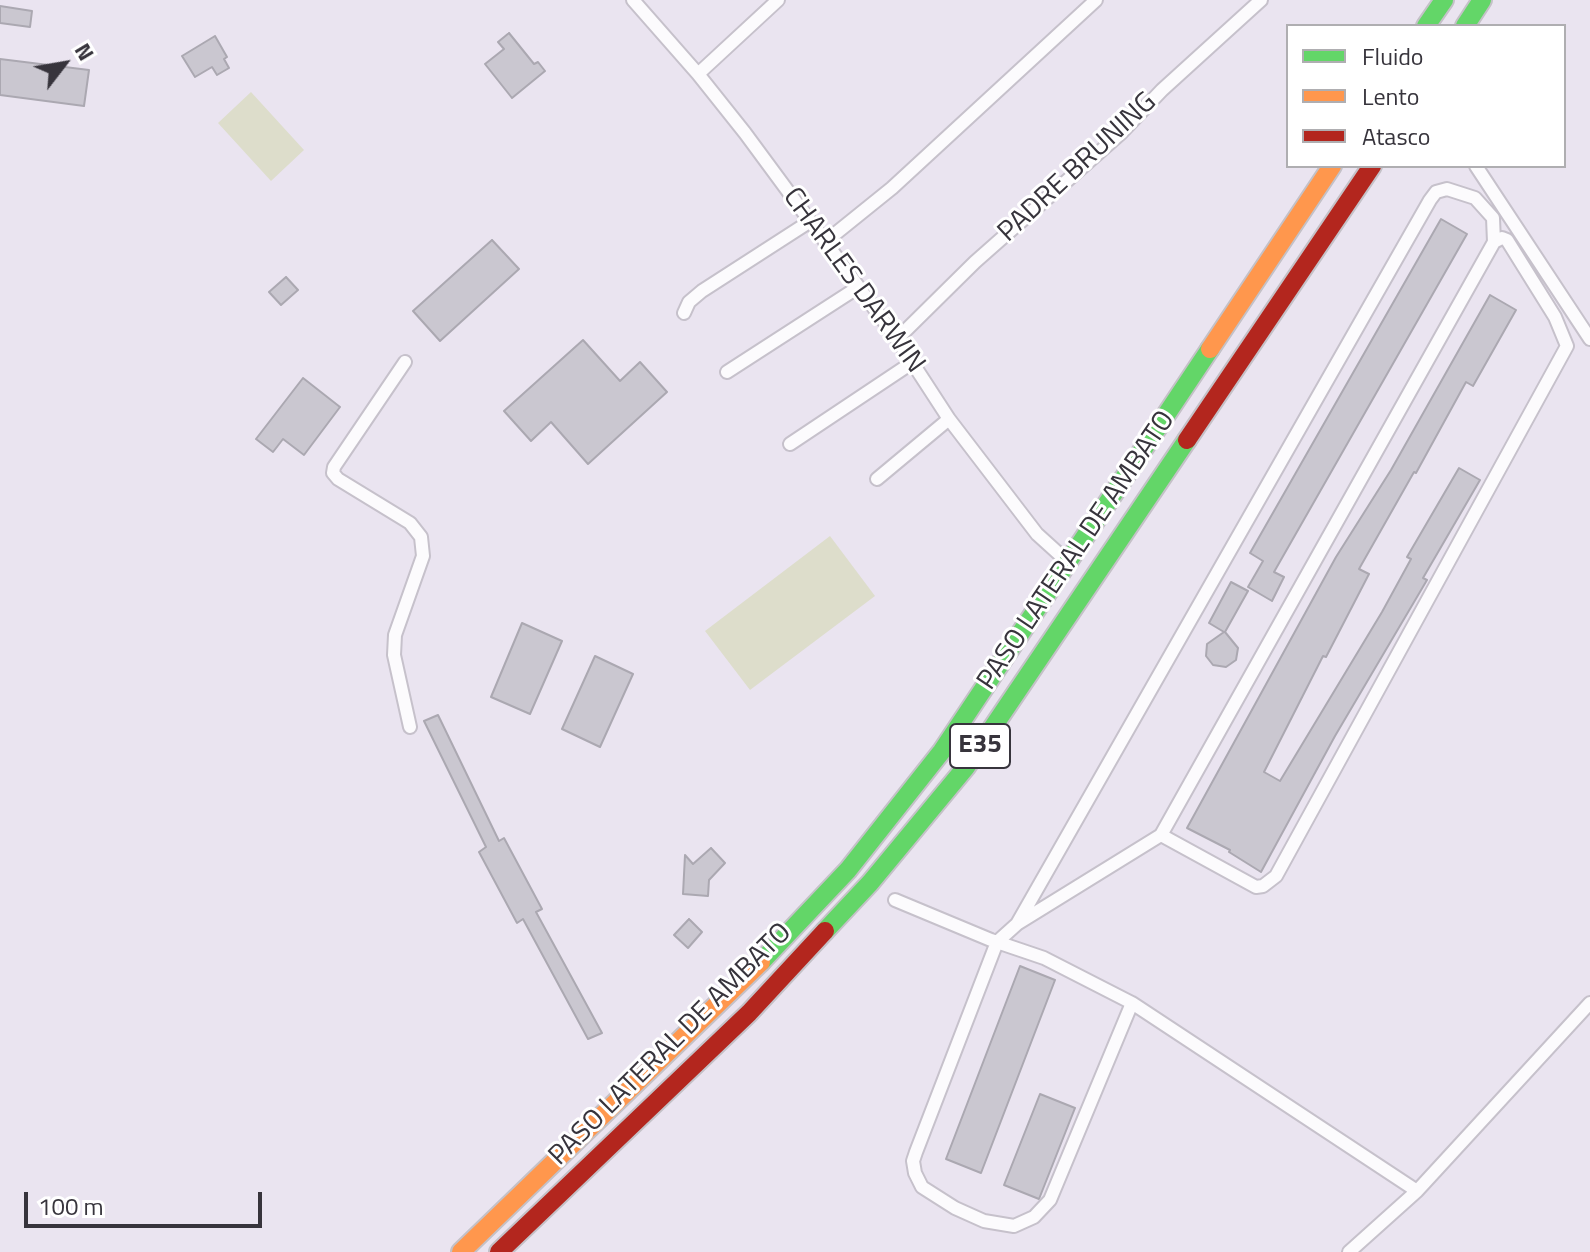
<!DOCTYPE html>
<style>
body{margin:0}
#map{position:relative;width:1590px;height:1252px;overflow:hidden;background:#eae4f0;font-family:"Titillium Web",sans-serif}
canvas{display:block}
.legend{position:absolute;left:1286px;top:24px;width:280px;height:144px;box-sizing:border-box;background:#fff;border:2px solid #afaeb1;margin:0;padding:10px 14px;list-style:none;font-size:24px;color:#37343c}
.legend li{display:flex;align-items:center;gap:16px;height:40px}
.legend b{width:40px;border:2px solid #afaeb1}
.north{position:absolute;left:24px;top:24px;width:80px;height:80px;-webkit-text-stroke:6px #fff;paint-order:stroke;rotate:59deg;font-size:22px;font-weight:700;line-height:32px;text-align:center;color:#37343c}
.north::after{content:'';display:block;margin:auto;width:28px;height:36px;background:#37343c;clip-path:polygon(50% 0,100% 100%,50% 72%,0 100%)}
.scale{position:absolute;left:24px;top:1192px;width:238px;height:36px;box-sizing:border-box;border:4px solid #37343c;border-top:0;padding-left:10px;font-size:24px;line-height:28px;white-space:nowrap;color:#37343c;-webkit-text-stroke:6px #fff;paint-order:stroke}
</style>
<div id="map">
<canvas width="1590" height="1252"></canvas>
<ul class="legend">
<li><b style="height:10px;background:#63d668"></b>Fluido</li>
<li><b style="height:10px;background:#ff974d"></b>Lento</li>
<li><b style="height:10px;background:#b3261e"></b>Atasco</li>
</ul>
<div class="north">N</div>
<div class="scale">100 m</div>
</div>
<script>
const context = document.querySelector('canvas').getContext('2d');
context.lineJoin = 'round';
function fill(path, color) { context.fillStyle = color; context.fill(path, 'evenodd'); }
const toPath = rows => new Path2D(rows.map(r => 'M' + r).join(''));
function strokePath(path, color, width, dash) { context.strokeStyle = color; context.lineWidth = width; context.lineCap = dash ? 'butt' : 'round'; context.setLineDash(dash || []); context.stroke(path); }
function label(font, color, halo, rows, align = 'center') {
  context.font = font + ' "Titillium Web",sans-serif'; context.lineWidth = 6; context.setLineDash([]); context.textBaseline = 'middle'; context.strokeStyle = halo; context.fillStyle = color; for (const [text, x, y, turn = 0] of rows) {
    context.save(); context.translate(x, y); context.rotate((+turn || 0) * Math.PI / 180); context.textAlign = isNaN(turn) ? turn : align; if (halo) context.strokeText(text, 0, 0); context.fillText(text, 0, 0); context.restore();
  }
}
fill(toPath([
 [251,92,304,150,271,181,218,123],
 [830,536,875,596,750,690,705,631]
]), '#ddddcb');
const building = toPath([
 [0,6,32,11,30,27,0,23,0,6],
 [509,33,534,64,538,62,545,71,512,98,485,64,504,49,498,42,509,33],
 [215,36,227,57,224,59,229,68,217,75,212,67,195,77,182,56,215,36],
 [0,59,89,70,84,106,0,95,0,59],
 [1441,219,1467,234,1274,572,1284,577,1272,601,1248,587,1263,561,1250,553,1441,219],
 [492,240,519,269,440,341,413,311,492,240],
 [286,277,298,290,281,305,269,292,286,277],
 [1490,295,1516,310,1473,386,1466,382,1416,473,1414,472,1359,569,1369,574,1326,657,1323,656,1264,772,1280,781,1382,612,1411,559,1407,557,1459,468,1480,480,1423,578,1427,580,1335,736,1261,872,1229,852,1230,850,1187,828,1336,557,1391,470,1490,295],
 [583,340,620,381,640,362,667,392,588,464,551,422,531,441,504,411,583,340],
 [303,378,340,407,304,455,283,439,273,452,256,439,303,378],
 [1231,582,1248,591,1225,632,1238,648,1236,660,1226,667,1213,665,1206,656,1207,644,1224,632,1209,623,1231,582],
 [522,623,562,641,530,714,491,697,522,623],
 [595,656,633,674,600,747,562,729,595,656],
 [438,715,499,841,504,838,542,909,536,912,602,1033,588,1039,523,919,517,923,479,852,486,847,424,721,438,715],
 [711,848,725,863,709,880,708,896,683,894,685,855,693,864,711,848],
 [689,919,702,932,688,948,674,935,689,919],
 [1020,966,1055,980,981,1173,946,1159,1020,966],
 [1040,1094,1075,1108,1039,1199,1004,1185,1040,1094]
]);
fill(building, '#cac7d0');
strokePath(building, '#aba8b1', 2);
const street = toPath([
 [633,0,698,74,745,133,897,339,949,419,1037,534,1069,563],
 [698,74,778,0],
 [1476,166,1590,339],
 [825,242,892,188,1096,0],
 [684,313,689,302,702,291,809,222],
 [897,339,975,262,1121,133,1162,90,1261,0],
 [405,362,334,467,333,473,338,479,410,523,421,537,423,556,395,635,394,655,410,727],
 [727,372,857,288],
 [790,444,913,362],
 [877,479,949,419],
 [1161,835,1256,887,1263,886,1276,876,1567,346,1555,317,1507,240,1502,238,1494,242],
 [895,900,991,940,1044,958,1132,1003,1417,1191],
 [1017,924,1161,835,1494,242,1493,218,1475,198,1447,189,1436,192,1430,200,1017,924,997,942,916,1152,913,1161,915,1173,922,1187,955,1208,984,1221,1014,1226,1034,1217,1050,1200,1132,1003],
 [1349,1252,1417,1191,1590,1003]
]);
const fast = toPath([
 [1426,26,1444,0],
 [1465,26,1482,0],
 [825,931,870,883,966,767,1187,440],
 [761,962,848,870,942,751,1210,349]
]);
const slow = toPath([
 [1210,349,1332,166],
 [461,1252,761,962]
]);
const jam = toPath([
 [1187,440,1372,166],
 [499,1252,749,1013,825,931]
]);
strokePath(street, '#c6c1cb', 16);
strokePath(fast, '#c4c1c7', 22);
strokePath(slow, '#c4c1c7', 22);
strokePath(jam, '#c4c1c7', 22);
strokePath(street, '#fcfbfd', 12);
strokePath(fast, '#63d668', 18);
strokePath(slow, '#ff974d', 18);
strokePath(jam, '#b3261e', 18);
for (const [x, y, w] of [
 [980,746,60]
]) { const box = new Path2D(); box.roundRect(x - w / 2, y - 22, w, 44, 6); context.fillStyle = '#fff'; context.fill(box); strokePath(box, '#37343c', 2); }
label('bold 26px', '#37343c', null, [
 ["E35",980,746]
]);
label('28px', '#37343c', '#fff', [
 ["PADRE BRUNING",1078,168,-43],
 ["CHARLES DARWIN",853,281,54],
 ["PASO LATERAL DE AMBATO",1077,551,-56],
 ["PASO LATERAL DE AMBATO",671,1045,-45]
]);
</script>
